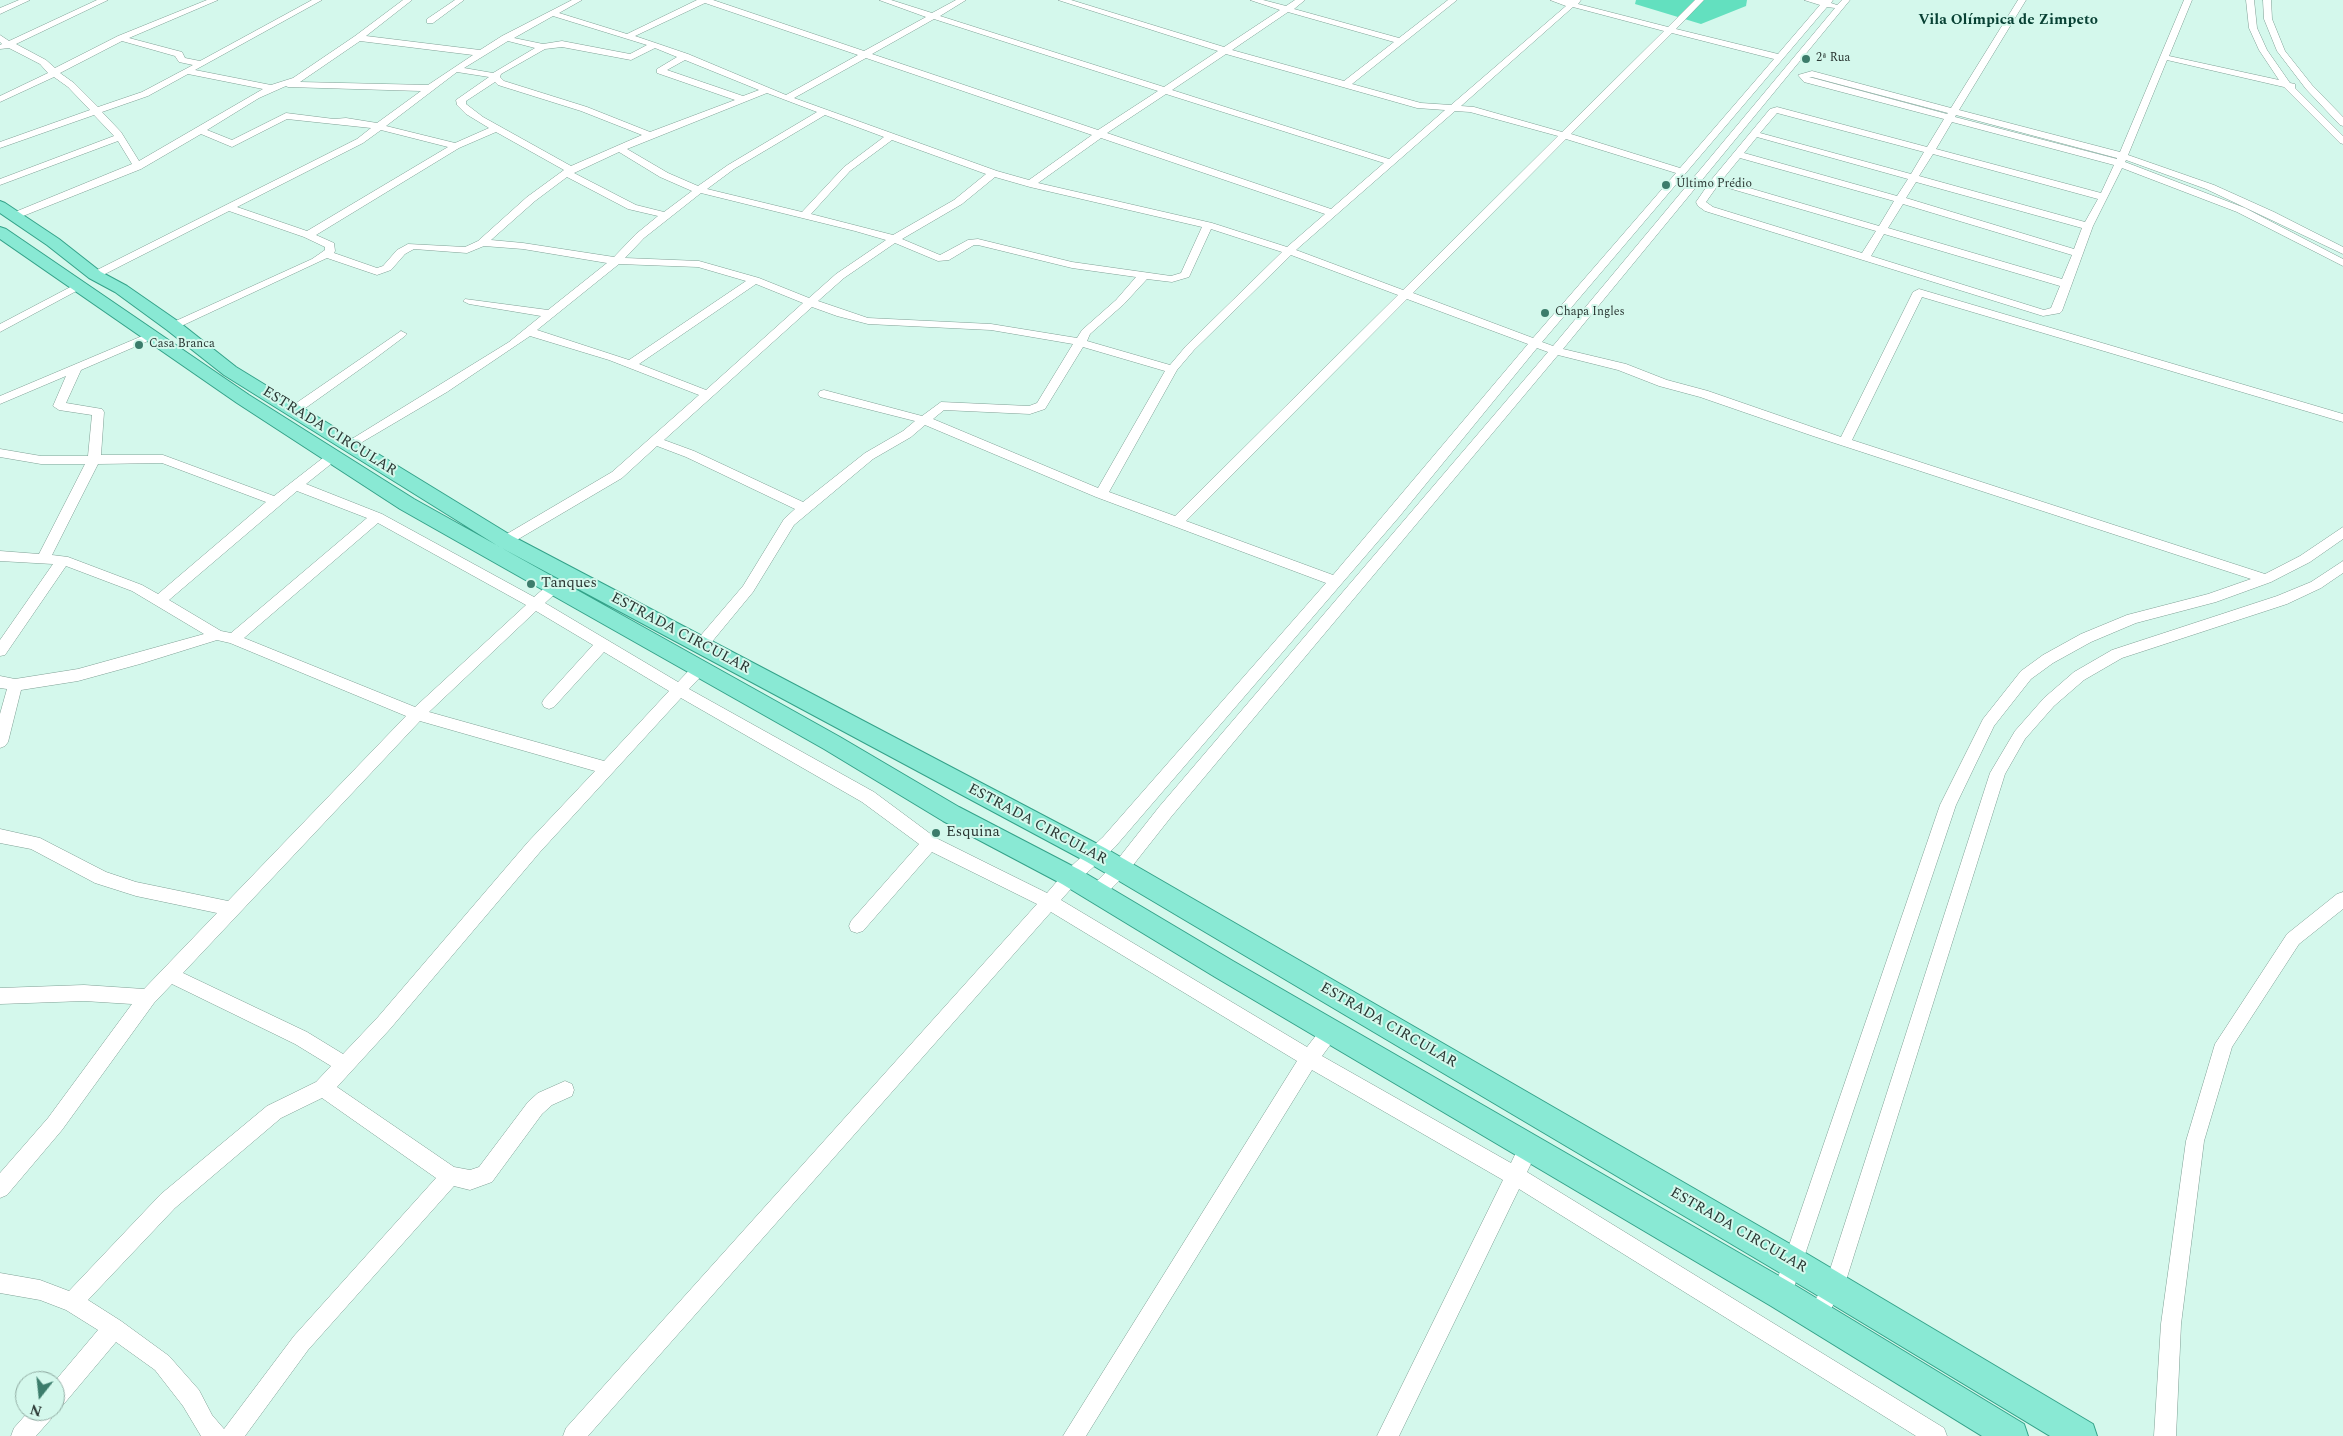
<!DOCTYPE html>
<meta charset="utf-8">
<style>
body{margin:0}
#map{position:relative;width:2343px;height:1436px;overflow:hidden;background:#d4f8ec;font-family:Spectral,serif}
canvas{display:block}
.north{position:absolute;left:15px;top:1371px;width:50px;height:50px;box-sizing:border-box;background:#d4f8ec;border:1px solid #90aba2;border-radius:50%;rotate:196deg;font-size:14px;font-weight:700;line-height:20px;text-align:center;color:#2a3733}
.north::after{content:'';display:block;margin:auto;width:18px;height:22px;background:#3c7c6b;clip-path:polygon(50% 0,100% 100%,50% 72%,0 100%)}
</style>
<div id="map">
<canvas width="2343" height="1436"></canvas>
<div class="north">N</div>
</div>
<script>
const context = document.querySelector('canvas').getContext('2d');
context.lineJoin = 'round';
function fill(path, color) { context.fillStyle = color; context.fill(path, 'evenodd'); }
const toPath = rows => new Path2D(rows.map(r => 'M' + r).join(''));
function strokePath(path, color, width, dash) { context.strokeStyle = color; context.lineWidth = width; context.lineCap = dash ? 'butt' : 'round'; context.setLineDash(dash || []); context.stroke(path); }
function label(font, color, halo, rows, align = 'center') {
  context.font = font + ' Spectral,serif'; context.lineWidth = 4; context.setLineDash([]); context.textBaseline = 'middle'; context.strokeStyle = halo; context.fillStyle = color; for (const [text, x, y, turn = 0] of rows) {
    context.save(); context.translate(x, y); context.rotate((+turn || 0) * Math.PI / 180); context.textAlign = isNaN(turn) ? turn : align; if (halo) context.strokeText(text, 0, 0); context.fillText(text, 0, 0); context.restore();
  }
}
fill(toPath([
 [1636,0,1747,0,1746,6,1701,24,1635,4]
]), '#63e0bf');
const minor = toPath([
 [19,0,30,0,0,14,0,8,19,0],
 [97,0,108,0,16,44,46,60,55,68,118,36,207,0,218,0,129,38,182,52,185,58,200,61,312,0,322,0,195,70,271,85,293,78,355,36,403,0,412,0,366,36,480,50,502,36,572,0,582,0,559,13,627,34,697,0,713,0,864,51,926,17,879,0,891,0,932,13,956,0,966,0,940,16,1164,87,1218,51,1058,0,1071,0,1224,47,1280,10,1250,0,1263,0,1286,6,1295,0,1305,0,1294,9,1399,38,1448,0,1457,0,1352,84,1421,103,1451,105,1566,6,1550,0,1581,0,1578,4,1668,27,1695,0,1704,0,1676,29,1778,54,1820,5,1804,0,1833,0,1831,3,1837,5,1842,0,1850,0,1563,349,1626,364,1667,380,1708,391,1841,437,1913,292,1919,289,2343,414,2343,422,1922,297,1852,440,2265,574,2300,556,2343,527,2343,539,2310,562,2271,582,2216,602,2136,623,2091,642,2053,663,2031,679,1994,726,1956,805,1789,1302,1782,1305,1775,1302,1772,1295,1940,805,1983,719,2021,671,2043,655,2081,634,2127,615,2208,594,2251,579,1813,436,1700,397,1659,386,1618,370,1558,355,1171,817,1126,874,1103,897,1097,899,1091,897,1089,892,1091,887,1114,864,1159,807,1548,352,1537,348,1399,517,1115,847,1077,882,1061,900,1307,1047,1324,1025,1330,1023,1336,1025,1339,1031,1336,1037,1322,1056,1511,1163,1522,1140,1529,1138,1536,1140,1539,1147,1527,1172,1944,1428,1947,1436,1916,1436,1519,1189,1399,1436,1377,1436,1503,1180,1312,1070,1086,1436,1063,1436,1297,1061,1051,912,588,1436,563,1436,566,1428,1037,904,932,852,863,931,857,933,851,931,849,926,851,921,919,844,862,802,681,698,540,852,390,1029,337,1087,454,1167,470,1170,479,1167,528,1102,538,1093,565,1081,572,1084,574,1090,572,1096,552,1105,542,1114,492,1182,470,1190,454,1186,308,1350,245,1436,201,1436,183,1406,155,1370,116,1342,63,1405,55,1408,55,1381,98,1330,66,1310,40,1300,0,1293,0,1273,40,1280,69,1291,161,1194,267,1106,316,1082,331,1066,295,1044,172,984,154,1003,62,1130,7,1195,0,1198,0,1173,48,1118,132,1004,84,1001,0,1004,0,988,84,985,144,989,217,913,136,896,95,883,31,849,0,843,0,829,40,838,106,872,136,882,228,901,406,716,230,643,217,640,140,664,78,681,21,690,8,742,5,746,0,748,0,714,7,689,0,688,0,676,15,679,78,669,204,634,132,591,66,566,5,655,0,656,0,640,53,564,0,561,0,551,39,554,85,464,41,464,0,457,0,449,41,456,88,456,92,415,59,410,53,406,66,376,0,404,0,396,147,334,155,334,157,336,155,338,81,370,66,403,102,409,104,412,101,455,163,455,274,496,328,454,336,454,338,457,336,460,306,484,382,514,534,597,549,584,559,584,561,587,559,590,545,603,678,682,695,664,705,664,707,668,705,672,689,689,874,792,936,838,1047,893,1065,872,1103,837,1326,583,1096,497,925,425,911,437,873,459,794,525,753,592,706,649,696,649,694,645,696,641,743,586,784,519,795,509,686,457,657,446,622,478,510,544,505,546,498,541,500,538,612,472,699,395,609,360,530,336,447,392,352,448,344,448,342,445,509,342,541,316,469,304,463,301,465,299,548,310,607,263,523,249,484,246,467,253,414,249,405,254,391,270,377,275,327,258,177,328,169,328,167,326,169,324,312,259,325,250,325,247,304,237,229,211,99,277,91,277,91,273,357,139,371,128,287,119,232,147,201,134,141,169,18,218,10,218,10,214,132,164,118,141,0,185,0,179,114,136,94,115,0,148,0,142,90,110,68,87,54,77,0,102,0,96,48,73,40,64,9,48,0,49,0,45,2,44,0,42,0,35,9,41,97,0],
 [705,3,858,55,786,95,688,54,635,36,705,3],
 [1573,7,1664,31,1562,132,1474,107,1461,106,1573,7],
 [1827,7,1835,8,1553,346,1542,342,1827,7],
 [1288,12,1394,42,1344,81,1232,50,1288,12],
 [553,16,647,45,630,54,562,41,543,44,514,38,553,16],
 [934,19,1158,91,1098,130,872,54,934,19],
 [1672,33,1774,59,1680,168,1571,134,1672,33],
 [122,41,175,56,179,62,193,65,142,92,98,107,74,83,60,73,122,41],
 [360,41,473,55,428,85,300,82,360,41],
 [508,41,535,48,493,73,464,68,508,41],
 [562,47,631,60,655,48,677,57,657,69,657,73,735,100,650,132,587,107,504,81,500,77,501,74,545,49,562,47],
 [1226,54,1417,108,1445,110,1389,159,1172,90,1226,54],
 [866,58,1092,135,1029,180,997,171,794,98,866,58],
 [685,60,759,90,743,96,667,70,685,60],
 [457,72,489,77,456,100,457,105,466,114,489,128,455,143,386,126,457,72],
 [188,74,263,89,139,161,121,132,102,112,148,96,188,74],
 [495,82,498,85,581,111,642,135,571,166,483,117,466,104,466,101,495,82],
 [286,86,288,87,421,91,377,123,346,118,334,119,286,113,232,140,207,130,259,98,286,86],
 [767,93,817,112,728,165,698,186,668,173,627,149,767,93],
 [1166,94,1384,163,1331,209,1107,133,1166,94],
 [1455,111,1470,112,1558,136,1403,290,1296,250,1455,111],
 [825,115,884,137,844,167,802,212,707,189,734,169,825,115],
 [381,130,448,147,307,231,237,207,363,143,381,130],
 [496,132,564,170,527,197,478,241,465,247,408,244,397,250,383,266,377,268,334,253,335,251,334,243,316,235,459,148,496,132],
 [1101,138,1325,214,1287,247,1212,223,1038,183,1101,138],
 [1566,139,1676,173,1533,338,1413,293,1566,139],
 [892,140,986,174,954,200,893,235,811,214,850,171,892,140],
 [619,152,660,177,692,191,664,212,636,205,574,173,619,152],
 [567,177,628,209,658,216,636,234,614,257,523,243,491,240,535,201,567,177],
 [995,177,1030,187,1202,227,1181,273,1171,276,1072,262,978,239,968,240,940,255,902,239,962,204,995,177],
 [701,193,855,231,886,240,836,274,809,298,759,278,699,261,625,258,644,238,701,193],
 [1211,229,1282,252,1186,346,1170,365,1087,341,1090,334,1124,304,1147,279,1172,282,1189,277,1211,229],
 [895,243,938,261,949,260,974,245,978,245,1072,268,1136,277,1116,300,1082,330,1077,338,991,324,868,318,818,301,844,278,895,243],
 [1291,255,1398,295,1175,516,1109,492,1177,370,1194,350,1291,255],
 [619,264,698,267,746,281,629,360,537,330,619,264],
 [756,284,803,303,706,390,639,364,756,284],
 [1407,299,1528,344,1333,575,1186,521,1407,299],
 [812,307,837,316,868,324,991,330,1073,344,1037,403,1029,406,941,402,922,416,824,390,820,391,818,394,820,397,915,421,903,431,865,453,803,502,694,451,664,440,812,307],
 [1083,347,1165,371,1098,488,933,419,944,410,1030,414,1045,409,1083,347],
 [162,463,266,502,158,594,142,585,68,557,52,555,98,464,162,463],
 [297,491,367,518,231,633,221,631,169,600,297,491],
 [378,523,526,605,415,707,244,638,378,523],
 [536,611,593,645,544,699,542,703,544,707,549,709,554,707,604,652,669,691,604,761,429,712,536,611],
 [420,721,595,771,528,842,378,1017,343,1054,307,1032,183,973,420,721],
 [322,1098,436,1178,294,1336,224,1429,212,1415,199,1390,169,1356,121,1321,88,1300,175,1208,281,1118,322,1098],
 [455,0,464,0,433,23,427,23,427,19,455,0],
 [2018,0,2026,0,1959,110,2120,152,2184,0,2192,0,2169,56,2279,80,2259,50,2249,28,2246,0,2254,0,2257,28,2267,50,2290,83,2295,84,2295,88,2343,136,2343,144,2340,143,2284,87,2167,60,2128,155,2214,185,2274,212,2343,247,2343,254,2206,189,2126,160,2125,162,2245,208,2343,259,2343,266,2237,212,2122,168,2093,226,2062,311,2060,313,2043,316,1705,211,1698,206,1696,202,1712,179,1770,109,1777,107,1927,147,1944,119,1804,82,1798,75,1812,71,1951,108,2018,0],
 [1809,77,1812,77,1948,113,1947,114,1809,77],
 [1777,113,1924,152,1911,174,1760,133,1777,113],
 [1956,115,2117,158,2117,159,1955,117,1956,115],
 [1952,122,2114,165,2101,193,1936,149,1952,122],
 [1757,137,1908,179,1897,196,1744,153,1757,137],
 [1933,154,2098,199,2085,222,1919,176,1933,154],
 [1740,158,1894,201,1879,226,1722,180,1740,158],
 [1916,182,2082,228,2074,249,1906,198,1916,182],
 [1718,185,1876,231,1862,253,1713,207,1706,202,1718,185],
 [1903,204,2072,255,2062,279,1888,228,1903,204],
 [1884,234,2060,286,2051,308,2044,310,1871,256,1884,234],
 [2263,0,2271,0,2272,19,2285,51,2312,85,2343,117,2343,126,2340,125,2306,89,2277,51,2264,19,2263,0],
 [78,283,83,286,82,288,0,332,0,324,78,283],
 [401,331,407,334,405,336,373,360,297,414,289,414,287,411,289,408,401,331],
 [2343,561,2343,573,2321,588,2287,604,2122,658,2084,680,2054,706,2025,739,2005,774,1844,1287,1823,1322,1816,1325,1809,1322,1806,1315,1826,1282,1990,773,2015,731,2044,698,2074,672,2112,650,2277,596,2311,582,2343,561],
 [2343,892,2343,909,2299,944,2232,1047,2204,1141,2181,1324,2176,1436,2154,1436,2161,1324,2186,1141,2215,1044,2287,934,2337,894,2343,892],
 [29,1411,54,1411,51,1419,36,1436,11,1436,14,1428,29,1411]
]);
const primary = toPath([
 [0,201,5,203,59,239,101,272,127,286,179,322,236,367,512,536,1105,848,1804,1252,2093,1424,2097,1436,2050,1436,1782,1274,1087,862,498,546,224,375,167,330,115,292,89,278,47,245,0,213,0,201],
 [0,227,6,229,249,395,414,499,840,737,959,807,1080,870,1233,961,1793,1284,2024,1424,2028,1436,1982,1436,1771,1306,1215,977,1062,884,943,821,824,749,400,509,237,403,0,239,0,227]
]);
strokePath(minor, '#7fa095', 1);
strokePath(primary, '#34a289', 2);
fill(minor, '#fff');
fill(primary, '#89e9d4');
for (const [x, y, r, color] of [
 [1806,59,5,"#3c7c6b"],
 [1666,185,5,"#3c7c6b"],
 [1545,313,5,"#3c7c6b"],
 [139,345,5,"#3c7c6b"],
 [531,584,5,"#3c7c6b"],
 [936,833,5,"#3c7c6b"]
]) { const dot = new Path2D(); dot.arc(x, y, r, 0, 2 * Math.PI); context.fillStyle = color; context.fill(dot); strokePath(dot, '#d4f8ec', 2); }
label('12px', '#2a3733', '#d4f8ec', [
 ["2ª Rua",1816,59],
 ["Último Prédio",1676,185],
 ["Chapa Ingles",1555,313],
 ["Casa Branca",149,345]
], 'left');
label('bold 15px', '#084134', '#d4f8ec', [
 ["Vila Olímpica de Zimpeto",2008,21]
]);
label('15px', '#2a3733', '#d4f8ec', [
 ["ESTRADA CIRCULAR",329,432,32],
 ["ESTRADA CIRCULAR",680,634,28],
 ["ESTRADA CIRCULAR",1037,825,28],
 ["ESTRADA CIRCULAR",1388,1026,30],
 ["ESTRADA CIRCULAR",1738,1231,30]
]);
label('15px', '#2a3733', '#d4f8ec', [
 ["Tanques",541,584],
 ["Esquina",946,833]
], 'left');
</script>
